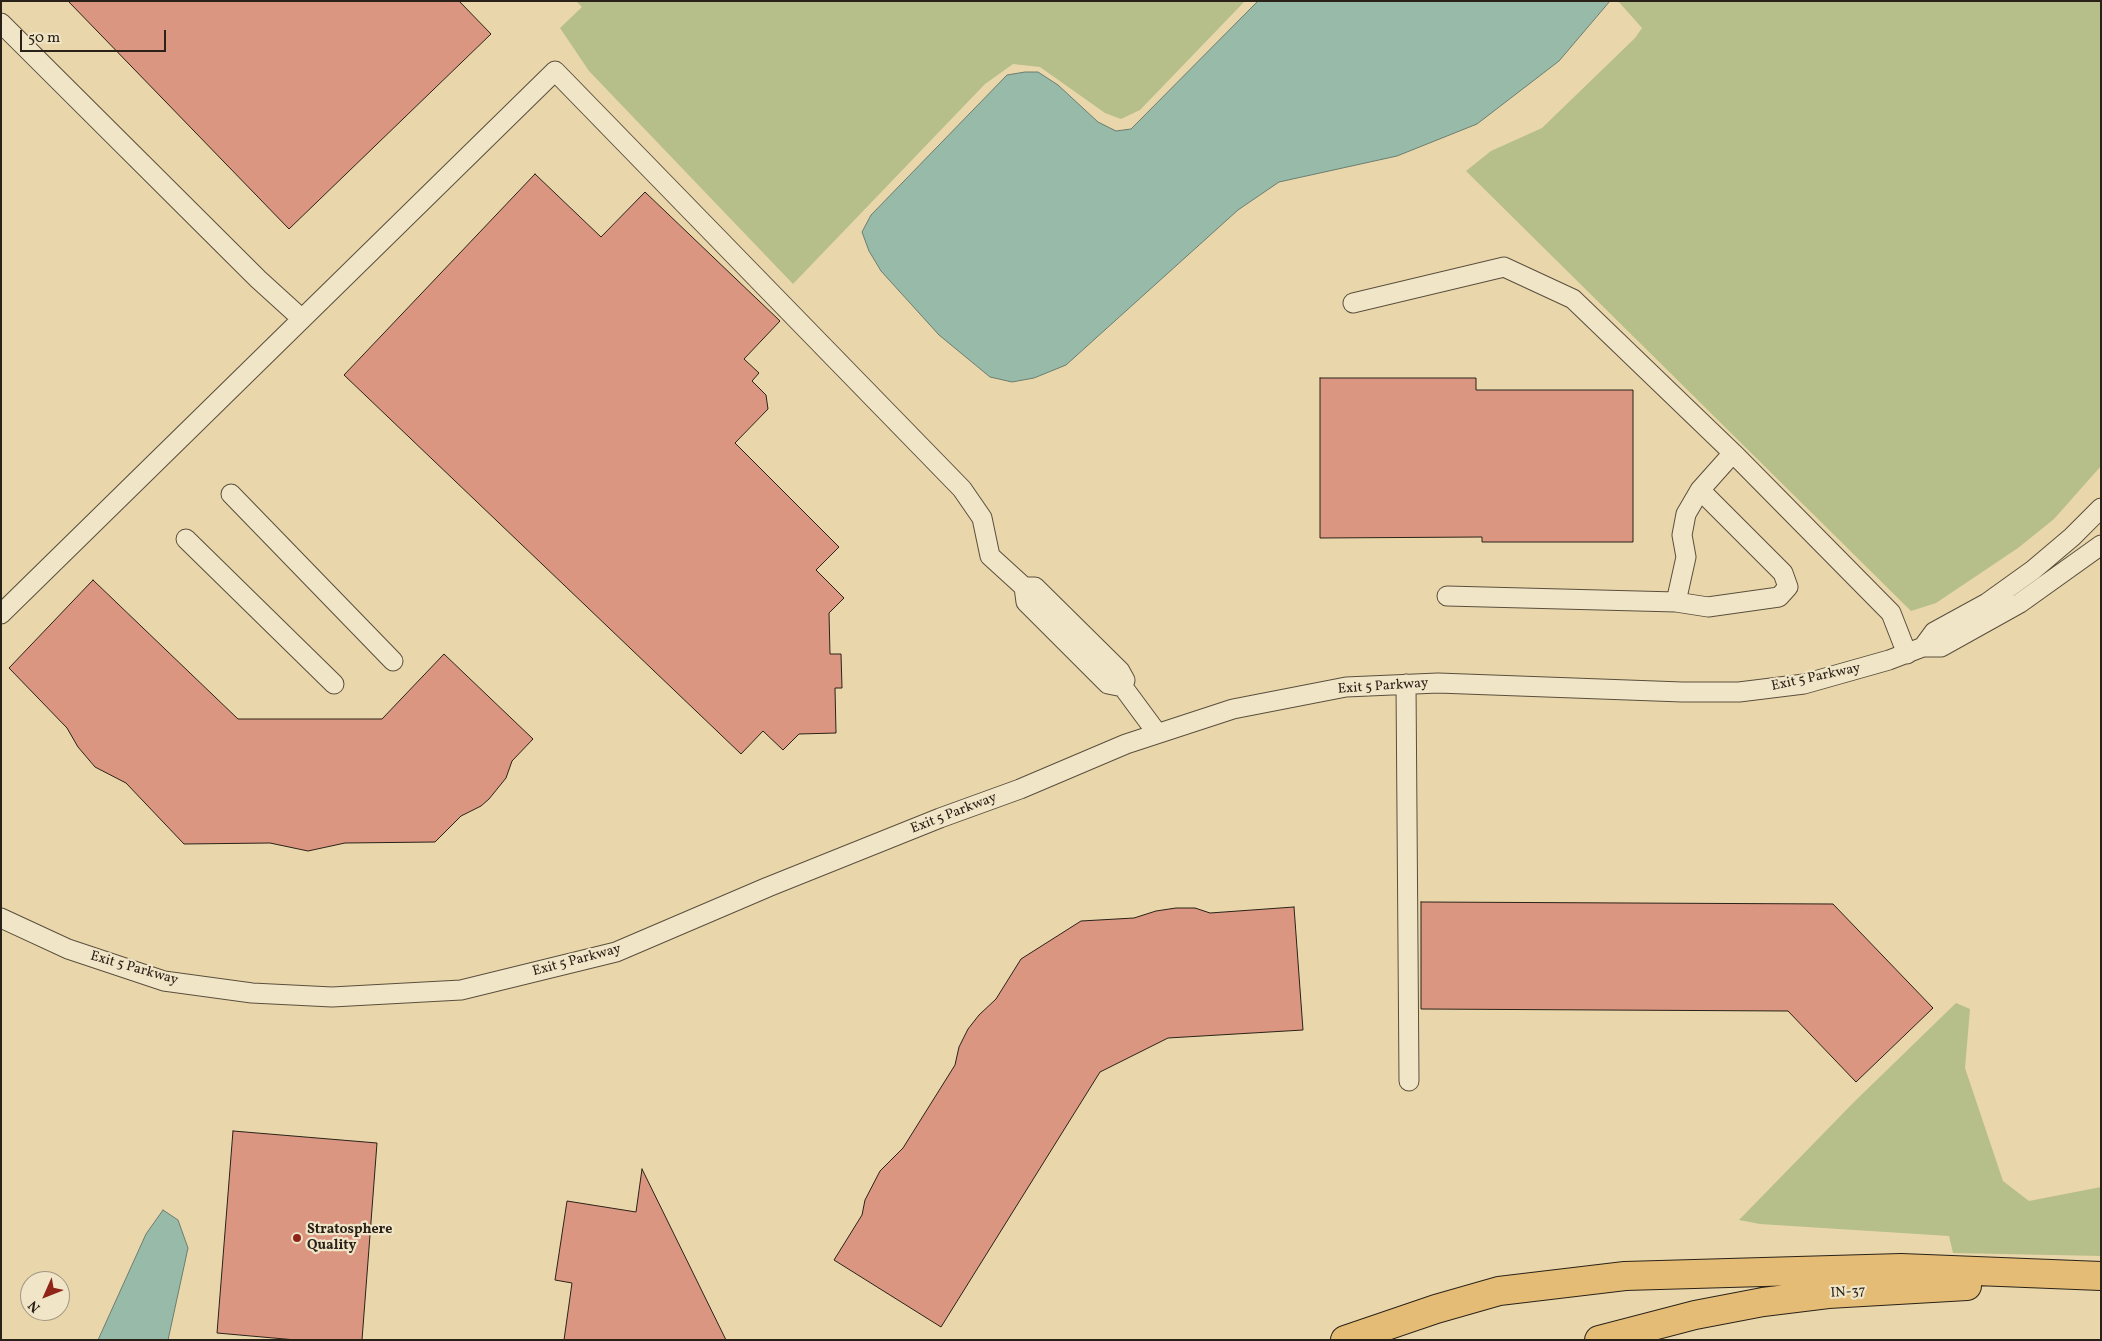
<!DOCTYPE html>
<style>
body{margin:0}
#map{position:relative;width:2102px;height:1341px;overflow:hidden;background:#e9d7ab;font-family:Vollkorn,serif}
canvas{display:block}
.frame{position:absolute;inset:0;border:2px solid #2a2218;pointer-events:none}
.north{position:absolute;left:20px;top:1271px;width:50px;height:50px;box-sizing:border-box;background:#f1e5c8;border:1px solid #a19782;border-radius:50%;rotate:226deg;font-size:14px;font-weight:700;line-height:20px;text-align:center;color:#2a2218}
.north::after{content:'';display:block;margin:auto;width:18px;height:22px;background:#8f2418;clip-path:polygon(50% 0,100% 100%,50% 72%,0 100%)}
.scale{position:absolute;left:20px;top:30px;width:146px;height:22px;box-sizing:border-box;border:2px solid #2a2218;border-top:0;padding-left:6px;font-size:15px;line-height:18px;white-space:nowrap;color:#2a2218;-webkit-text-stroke:4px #f1e5c8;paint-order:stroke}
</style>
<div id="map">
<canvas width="2102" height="1341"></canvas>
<div class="frame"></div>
<div class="north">N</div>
<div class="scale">50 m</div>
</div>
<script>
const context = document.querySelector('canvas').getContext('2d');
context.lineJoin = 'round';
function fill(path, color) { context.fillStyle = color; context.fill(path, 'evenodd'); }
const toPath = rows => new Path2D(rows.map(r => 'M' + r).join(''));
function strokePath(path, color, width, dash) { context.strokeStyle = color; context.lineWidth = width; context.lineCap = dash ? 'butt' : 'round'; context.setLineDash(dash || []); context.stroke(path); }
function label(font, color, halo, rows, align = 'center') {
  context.font = font + ' Vollkorn,serif'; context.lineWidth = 4.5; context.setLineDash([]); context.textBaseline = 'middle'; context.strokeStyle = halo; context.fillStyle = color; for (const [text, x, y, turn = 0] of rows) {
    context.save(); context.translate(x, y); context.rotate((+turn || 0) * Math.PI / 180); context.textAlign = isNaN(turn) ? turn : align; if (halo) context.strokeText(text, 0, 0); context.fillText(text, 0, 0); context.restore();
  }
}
fill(toPath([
 [576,1,1245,1,1140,110,1121,119,1105,113,1040,67,1013,64,985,84,793,284,589,71,560,28,582,7],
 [1618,1,2101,1,2101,466,2054,519,2018,548,1936,603,1911,611,1466,171,1491,151,1542,128,1635,38,1642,28],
 [1956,1003,1970,1009,1965,1068,2003,1181,2029,1201,2101,1187,2101,1256,1953,1253,1949,1236,1760,1224,1739,1220,1854,1102]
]), '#b6be89');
const water = toPath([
 [1258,1,1610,1,1559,61,1477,124,1397,156,1279,182,1238,210,1066,365,1034,378,1012,382,990,377,939,335,881,271,869,251,862,232,871,215,1007,75,1025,72,1038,72,1058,85,1098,122,1116,131,1131,129,1258,1],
 [163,1210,178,1220,188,1248,168,1340,98,1340,146,1234,163,1210]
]);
fill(water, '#97baa9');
strokePath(water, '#6b7d6f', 1);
const building = toPath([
 [68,1,459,1,491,34,289,229,68,1],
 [535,174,601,237,645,192,780,321,744,359,759,373,752,381,766,395,768,409,735,443,839,547,816,570,844,598,829,613,830,654,841,654,842,688,835,688,836,733,799,734,783,750,763,731,741,754,344,375,535,174],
 [1320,378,1476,378,1476,390,1633,390,1633,542,1482,542,1482,537,1320,538,1320,378],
 [93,580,238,719,382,719,444,654,533,739,512,761,506,778,489,799,481,806,461,816,435,842,345,843,308,851,270,843,184,844,126,783,95,767,78,747,67,728,9,668,93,580],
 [1421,902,1833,904,1933,1008,1856,1082,1788,1011,1421,1009,1421,902],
 [1294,907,1303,1030,1168,1038,1100,1072,941,1327,834,1260,862,1215,865,1200,880,1171,903,1148,955,1065,959,1047,968,1029,979,1015,996,999,1021,959,1081,921,1134,918,1156,911,1176,908,1195,908,1210,913,1294,907],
 [233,1131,377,1143,362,1340,296,1340,217,1333,233,1131],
 [642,1169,726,1340,564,1340,572,1283,555,1280,567,1201,636,1212,642,1169]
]);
fill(building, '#da9680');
strokePath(building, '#2a2218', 1);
const minor = toPath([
 [1,23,258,279,302,319],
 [1353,303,1504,267,1573,299,1733,453,1891,613,1907,654],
 [231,494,393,661],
 [186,539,334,684],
 [1447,596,1676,602,1686,557,1682,535,1686,514,1700,490,1733,453],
 [1676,602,1708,607,1779,597,1788,587,1783,573,1700,490],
 [1,614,555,71,962,489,982,518,990,556,1024,587,1026,602,1108,684,1123,687,1125,680,1120,671,1035,587,1024,587],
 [1923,647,1934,632,1987,603,2033,570,2072,537,2101,508],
 [1406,684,1409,1081],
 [1123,687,1157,733],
 [1,918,68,949,164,981,252,993,332,997,461,990,616,952,768,887,940,818,1020,789,1126,744,1233,709,1346,687,1438,683,1682,692,1739,692,1804,684,1889,660,1923,647,1941,647,2020,603,2101,545]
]);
const highway = toPath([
 [1345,1340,1436,1309,1499,1291,1625,1276,1901,1268,2101,1276],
 [1599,1340,1695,1315,1763,1302,1828,1294,1967,1286]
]);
strokePath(minor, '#5a4f3d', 21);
strokePath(highway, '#2a2218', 30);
strokePath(minor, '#f1e5c8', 19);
strokePath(highway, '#e4bc76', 28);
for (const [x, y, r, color] of [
 [297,1238,5,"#8f2418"]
]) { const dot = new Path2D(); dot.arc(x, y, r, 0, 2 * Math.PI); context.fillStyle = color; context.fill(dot); strokePath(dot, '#f1e5c8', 2); }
label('14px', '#2a2218', '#f1e5c8', [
 ["Exit 5 Parkway",1816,678,-12],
 ["Exit 5 Parkway",1383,687,-4],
 ["Exit 5 Parkway",954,814,-21],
 ["Exit 5 Parkway",577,961,-15],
 ["Exit 5 Parkway",134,969,16],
 ["IN-37",1848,1293,-4]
]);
label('bold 14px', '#2a2218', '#f1e5c8', [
 ["Stratosphere",307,1230],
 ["Quality",307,1246]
], 'left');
</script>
